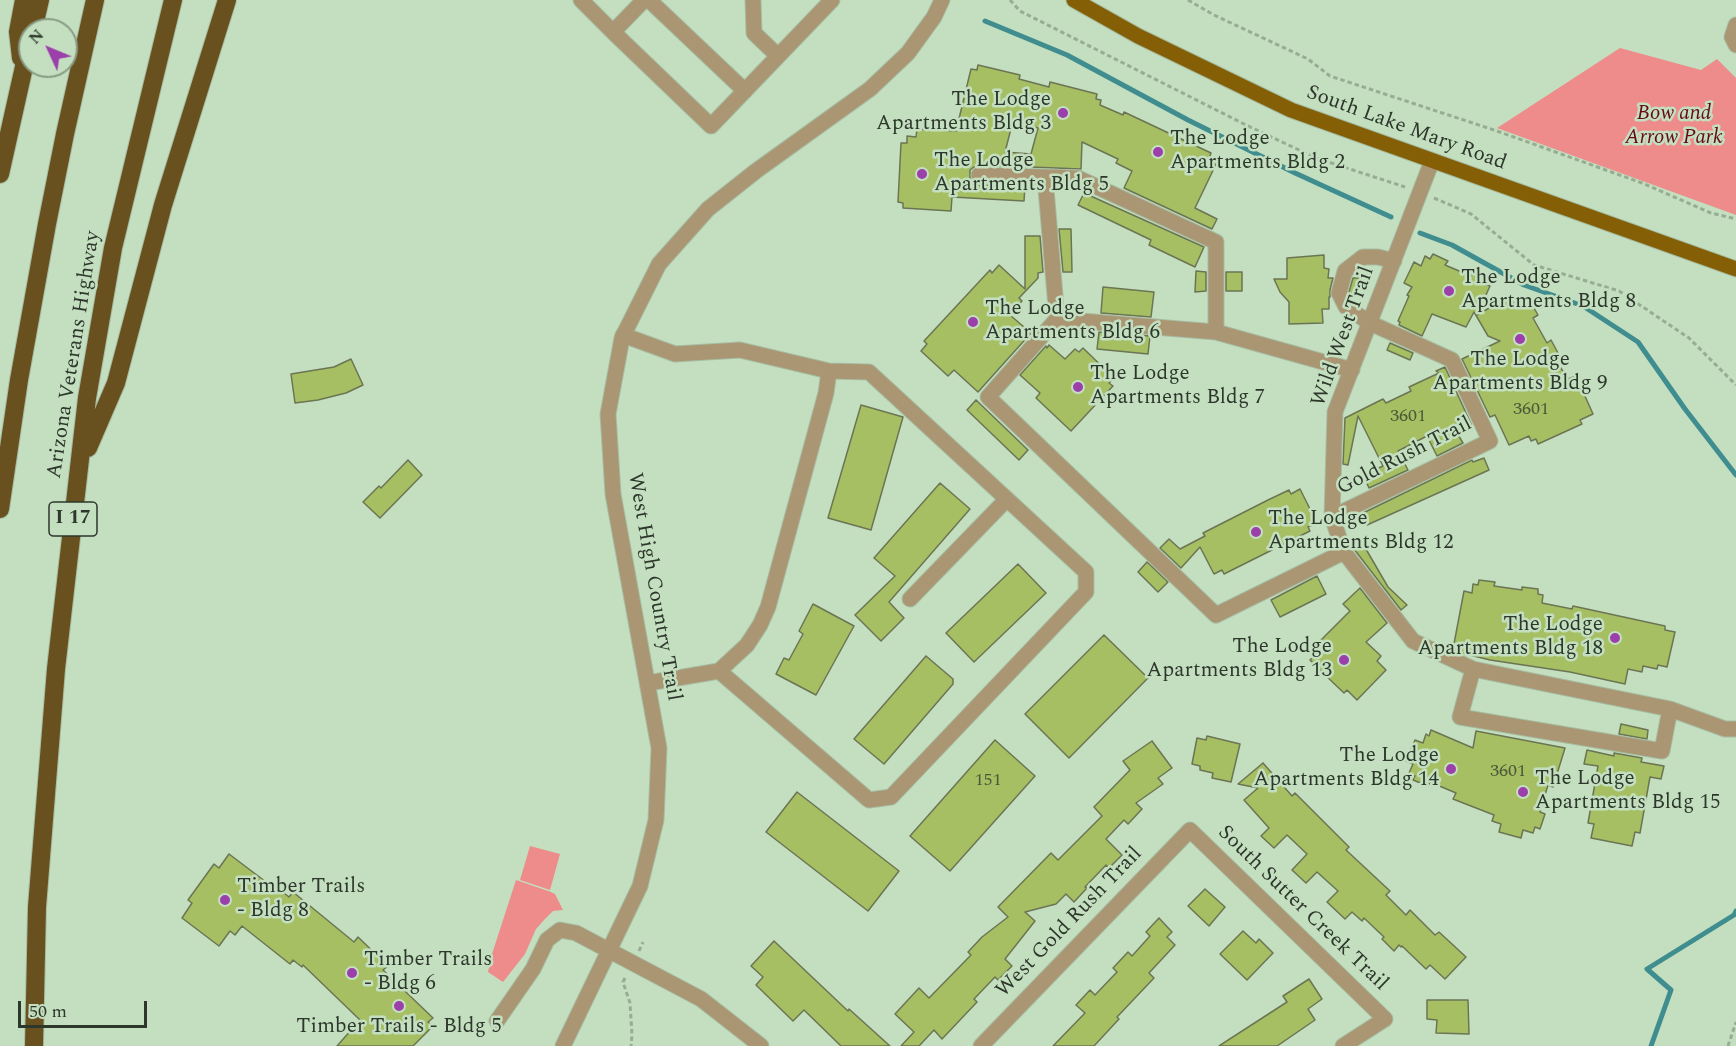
<!DOCTYPE html>
<style>
body{margin:0}
#map{position:relative;width:1736px;height:1046px;overflow:hidden;background:#c4dfc0;font-family:Spectral,serif}
canvas{display:block}
.north{position:absolute;left:18px;top:18px;width:60px;height:60px;box-sizing:border-box;background:#c4dfc0;border:2px solid #889c84;border-radius:50%;rotate:314deg;font-size:16px;font-weight:700;line-height:24px;text-align:center;color:#2d372b}
.north::after{content:'';display:block;margin:auto;width:21px;height:27px;background:#9b3faa;clip-path:polygon(50% 0,100% 100%,50% 72%,0 100%)}
.scale{position:absolute;left:18px;top:1001px;width:129px;height:27px;box-sizing:border-box;border:3px solid #2d372b;border-top:0;padding-left:8px;font-size:18px;line-height:21px;white-space:nowrap;color:#2d372b;-webkit-text-stroke:4px #c4dfc0;paint-order:stroke}
</style>
<div id="map">
<canvas width="1736" height="1046"></canvas>
<div class="north">N</div>
<div class="scale">50 m</div>
</div>
<script>
const context = document.querySelector('canvas').getContext('2d');
context.lineJoin = 'round';
function fill(path, color) { context.fillStyle = color; context.fill(path, 'evenodd'); }
const toPath = rows => new Path2D(rows.map(r => 'M' + r).join(''));
function strokePath(path, color, width, dash) { context.strokeStyle = color; context.lineWidth = width; context.lineCap = dash ? 'butt' : 'round'; context.setLineDash(dash || []); context.stroke(path); }
function label(font, color, halo, rows, align = 'center') {
  context.font = font + ' Spectral,serif'; context.lineWidth = 5; context.setLineDash([]); context.textBaseline = 'middle'; context.strokeStyle = halo; context.fillStyle = color; for (const [text, x, y, turn = 0] of rows) {
    context.save(); context.translate(x, y); context.rotate((+turn || 0) * Math.PI / 180); context.textAlign = isNaN(turn) ? turn : align; if (halo) context.strokeText(text, 0, 0); context.fillText(text, 0, 0); context.restore();
  }
}
fill(toPath([
 [1620,48,1701,70,1717,59,1736,78,1736,215,1497,128],
 [530,846,560,854,550,890,520,880],
 [516,880,551,892,555,894,563,910,553,911,545,919,536,929,525,954,503,982,488,972,492,954]
]), '#ed8c8a');
strokePath(toPath([
 [985,21,1067,55,1188,120,1295,173,1391,217],
 [1420,233,1452,245,1524,285,1583,306,1638,342,1685,409,1736,475],
 [1651,1046,1671,990,1647,969,1734,915,1736,911]
]), '#3f8d8f', 5);
const building = toPath([
 [978,65,1020,75,1019,79,1049,87,1050,82,1097,94,1096,99,1101,100,1100,105,1123,115,1124,112,1211,153,1210,156,1218,160,1195,208,1217,219,1212,229,1124,188,1132,171,1116,163,1118,159,1082,142,1081,169,979,165,974,167,970,170,970,179,973,183,978,185,1025,186,1024,201,952,197,951,211,903,208,903,203,898,202,901,143,907,143,907,136,916,137,917,129,956,131,971,69,977,70,978,65],
 [1013,121,1038,128,1031,154,1005,152,1013,121],
 [1084,193,1204,247,1195,267,1149,245,1151,240,1078,205,1084,193],
 [1059,229,1071,229,1072,272,1063,272,1059,229],
 [1025,236,1040,236,1043,272,1038,273,1038,278,1019,298,1022,301,1010,315,1031,333,978,392,954,370,948,376,921,351,927,344,924,341,990,270,992,273,999,265,1025,289,1025,236],
 [1433,254,1448,261,1445,265,1471,276,1474,271,1487,278,1484,284,1490,286,1477,315,1510,296,1514,304,1523,299,1525,304,1530,301,1538,315,1533,318,1547,343,1551,340,1558,353,1553,356,1568,379,1576,376,1593,414,1580,420,1582,424,1538,444,1536,439,1531,441,1529,436,1509,445,1495,415,1490,417,1462,359,1500,341,1488,336,1474,312,1466,327,1432,314,1422,336,1399,325,1400,322,1398,321,1409,296,1407,295,1412,287,1404,283,1414,262,1421,266,1425,256,1430,259,1433,254],
 [1324,255,1324,268,1329,269,1328,278,1333,278,1330,290,1330,297,1329,297,1329,309,1322,309,1323,323,1289,324,1289,302,1280,292,1274,279,1287,279,1287,258,1324,255],
 [1196,271,1206,272,1206,291,1195,292,1196,271],
 [1226,272,1242,272,1242,291,1226,291,1226,272],
 [1353,278,1359,278,1358,296,1351,296,1349,292,1353,278],
 [1103,287,1154,292,1151,317,1101,313,1103,287],
 [1099,332,1150,336,1148,354,1097,349,1099,332],
 [1390,343,1413,353,1410,360,1387,350,1390,343],
 [1049,345,1065,359,1075,349,1079,352,1083,348,1114,378,1109,383,1113,386,1071,431,1036,398,1040,393,1020,375,1046,346,1047,348,1049,345],
 [351,359,363,385,346,393,318,400,295,403,291,374,334,367,351,359],
 [1445,367,1472,426,1457,433,1463,443,1437,456,1427,436,1398,451,1408,470,1369,488,1363,475,1383,466,1358,416,1348,465,1343,464,1345,418,1383,399,1386,403,1411,391,1409,387,1439,373,1436,371,1445,367],
 [976,400,1028,450,1019,460,967,410,976,400],
 [861,405,903,417,871,530,828,518,861,405],
 [1484,458,1489,470,1367,525,1361,514,1472,460,1473,462,1484,458],
 [408,460,422,475,380,518,363,502,379,486,381,488,408,460],
 [940,483,970,509,889,602,904,618,881,641,855,615,895,576,874,558,940,483],
 [1300,489,1317,523,1308,527,1310,531,1224,574,1222,570,1214,574,1200,547,1181,568,1160,548,1169,539,1180,549,1205,536,1203,533,1268,500,1289,490,1291,494,1300,489],
 [1363,544,1388,587,1407,605,1401,610,1354,549,1363,544],
 [1147,562,1168,582,1158,592,1138,572,1147,562],
 [1018,564,1046,593,974,662,946,633,1018,564],
 [1317,576,1326,594,1280,617,1271,600,1317,576],
 [1479,580,1495,582,1494,586,1522,590,1522,587,1538,589,1538,594,1543,595,1542,603,1572,609,1573,606,1665,626,1665,630,1675,632,1667,667,1658,665,1657,669,1643,666,1642,672,1628,669,1625,684,1570,672,1490,660,1462,653,1453,649,1464,591,1472,593,1473,584,1478,585,1479,580],
 [1360,588,1387,623,1366,642,1381,656,1377,661,1386,670,1357,700,1347,690,1344,693,1323,673,1310,660,1314,656,1309,652,1350,611,1343,604,1360,588],
 [813,604,854,626,816,695,776,674,784,658,789,660,803,634,799,631,813,604],
 [1104,635,1148,678,1069,758,1025,714,1104,635],
 [926,656,953,679,953,684,884,764,854,739,926,656],
 [1621,724,1648,730,1647,739,1619,734,1621,724],
 [1431,730,1473,748,1476,731,1565,748,1553,787,1548,785,1540,812,1545,814,1540,829,1535,827,1533,833,1523,830,1521,838,1499,832,1501,824,1492,821,1494,815,1453,799,1456,793,1430,782,1428,786,1413,780,1415,776,1409,773,1413,764,1406,761,1415,740,1423,743,1426,734,1429,736,1431,730],
 [1207,736,1240,744,1231,782,1212,778,1213,773,1200,770,1200,766,1192,764,1197,738,1206,740,1207,736],
 [995,740,1035,776,950,871,910,836,995,740],
 [1152,741,1172,768,1158,778,1163,784,1136,803,1142,809,1128,824,1124,820,1106,839,1122,855,1109,868,1106,865,1085,887,1087,888,1074,902,1066,894,1056,904,1025,912,1035,921,1005,959,1012,966,998,980,995,977,974,999,977,1002,942,1039,934,1030,919,1046,901,1046,914,1032,895,1014,919,988,929,998,971,955,968,952,982,937,1008,917,998,907,1051,853,1058,860,1102,816,1094,807,1130,770,1123,761,1152,741],
 [1587,750,1614,756,1614,753,1642,758,1641,762,1664,766,1661,779,1650,777,1640,833,1635,832,1632,846,1591,838,1594,824,1588,823,1598,766,1584,764,1587,750],
 [1263,763,1292,796,1295,793,1349,847,1346,850,1390,891,1386,895,1406,915,1410,910,1435,935,1439,932,1466,957,1445,979,1430,965,1426,969,1402,946,1401,947,1399,945,1394,951,1382,939,1384,937,1364,918,1362,921,1352,912,1345,919,1327,902,1338,891,1317,872,1306,883,1292,870,1307,854,1287,835,1274,848,1261,836,1269,828,1244,800,1258,788,1238,784,1263,763],
 [797,792,899,871,868,911,766,832,797,792],
 [229,854,278,891,279,889,289,897,293,892,354,942,358,937,388,966,383,970,433,1018,428,1022,433,1026,413,1046,337,1046,360,1020,303,965,302,967,293,960,290,964,242,926,235,935,230,931,219,946,182,918,192,903,188,900,214,864,219,868,229,854],
 [1205,889,1225,907,1209,926,1188,906,1205,889],
 [1159,918,1172,932,1167,937,1175,945,1149,973,1154,978,1117,1017,1119,1019,1094,1046,1053,1046,1085,1013,1076,1005,1090,990,1095,995,1117,972,1113,968,1128,952,1132,956,1150,936,1146,932,1159,918],
 [1243,931,1256,943,1259,939,1273,953,1247,980,1220,954,1243,931],
 [774,941,848,1011,849,1009,890,1046,841,1046,804,1010,793,1021,756,985,763,977,751,966,774,941],
 [1309,979,1322,999,1308,1009,1315,1020,1277,1046,1219,1046,1287,1002,1283,996,1309,979],
 [1427,1000,1468,1000,1469,1034,1436,1033,1437,1020,1427,1019,1427,1000]
]);
fill(building, '#a6bf63');
strokePath(building, '#6b7553', 1.5);
const minor = toPath([
 [581,0,613,32],
 [644,0,613,32,711,126,832,0],
 [649,0,745,91],
 [753,0,754,33,778,56],
 [1736,25,1732,37,1736,45],
 [1432,161,1335,412,1332,517,1344,552,1413,641,1473,669,1670,709,1725,729,1736,729],
 [979,175,1078,178,1216,242,1216,332],
 [1045,177,1057,319],
 [623,335,675,354,740,350,829,371,869,372,1086,572,1086,592,891,797,869,800,719,671,747,645,760,625,768,607,826,393,829,371],
 [1332,517,1490,441,1452,360,1370,323,1346,307,1339,293,1345,271,1363,257,1378,257,1394,261],
 [1344,552,1216,615,988,397,1057,319,1216,332,1352,370],
 [910,599,1007,499],
 [1473,669,1460,717,1662,751,1670,709],
 [648,683,719,671],
 [497,1021,533,969,547,940,560,930,576,933,701,999,761,1046],
 [563,1046,640,886,656,820,659,748,613,494,608,414,622,338,659,264,708,209,756,171,870,89,908,53,934,17,942,0],
 [981,1046,1190,830,1385,1019,1343,1046]
]);
const major = toPath([
 [1074,0,1138,36,1291,110,1736,269]
]);
const highway = toPath([
 [33,30,40,0],
 [21,58,18,32,24,0],
 [0,174,30,40],
 [88,448,116,383,163,205,227,0],
 [0,509,19,380,47,224,65,134,95,0],
 [34,1046,37,907,56,669,87,398,113,248,173,0]
]);
strokePath(minor, '#a6bda2', 17);
strokePath(major, '#a6bda2', 17);
strokePath(highway, '#a6bda2', 20);
strokePath(toPath([
 [1010,0,1020,11,1246,125,1316,158,1405,187],
 [1188,0,1214,15,1308,59,1330,76,1497,131,1642,183,1711,213,1736,219],
 [1434,198,1471,214,1534,265,1619,291,1689,338,1736,385],
 [639,951,643,942],
 [625,978,623,982,630,1003,632,1035,631,1046],
 [1728,1046,1736,1022]
]), '#96ac93', 3, [4.5, 3]);
strokePath(minor, '#aa9673', 15);
strokePath(major, '#845f06', 15);
strokePath(highway, '#69501f', 18);
for (const [x, y, r, color] of [
 [1063,113,6,"#9b3faa"],
 [1158,152,6,"#9b3faa"],
 [922,174,6,"#9b3faa"],
 [1449,291,6,"#9b3faa"],
 [973,322,6,"#9b3faa"],
 [1520,339,6,"#9b3faa"],
 [1078,387,6,"#9b3faa"],
 [1256,532,6,"#9b3faa"],
 [1615,638,6,"#9b3faa"],
 [1344,660,6,"#9b3faa"],
 [1451,769,6,"#9b3faa"],
 [1523,792,6,"#9b3faa"],
 [225,900,6,"#9b3faa"],
 [352,973,6,"#9b3faa"],
 [399,1006,6,"#9b3faa"]
]) { const dot = new Path2D(); dot.arc(x, y, r, 0, 2 * Math.PI); context.fillStyle = color; context.fill(dot); strokePath(dot, '#c4dfc0', 2); }
label('18px', '#4b5939', null, [
 ["3601",1531,410],
 ["3601",1408,417],
 ["3601",1508,772],
 ["151",988,781]
]);
for (const [x, y, w] of [
 [73,519,48]
]) { const box = new Path2D(); box.roundRect(x - w / 2, y - 17, w, 34, 4.5); context.fillStyle = '#c4dfc0'; context.fill(box); strokePath(box, '#2d372b', 1.5); }
label('bold 20px', '#2d372b', null, [
 ["I 17",73,519]
]);
label('21px', '#2d372b', '#c4dfc0', [
 ["The Lodge",1051,101,"right"],
 ["Apartments Bldg 3",1051,125,"right"],
 ["The Lodge",1170,140],
 ["Apartments Bldg 2",1170,164],
 ["The Lodge",934,162],
 ["Apartments Bldg 5",934,186],
 ["The Lodge",1461,279],
 ["Apartments Bldg 8",1461,303],
 ["The Lodge",985,310],
 ["Apartments Bldg 6",985,334],
 ["The Lodge",1520,361,"center"],
 ["Apartments Bldg 9",1520,385,"center"],
 ["The Lodge",1090,375],
 ["Apartments Bldg 7",1090,399],
 ["The Lodge",1268,520],
 ["Apartments Bldg 12",1268,544],
 ["The Lodge",1603,626,"right"],
 ["Apartments Bldg 18",1603,650,"right"],
 ["The Lodge",1332,648,"right"],
 ["Apartments Bldg 13",1332,672,"right"],
 ["The Lodge",1439,757,"right"],
 ["Apartments Bldg 14",1439,781,"right"],
 ["The Lodge",1535,780],
 ["Apartments Bldg 15",1535,804],
 ["Timber Trails",237,888],
 ["- Bldg 8",237,912],
 ["Timber Trails",364,961],
 ["- Bldg 6",364,985],
 ["Timber Trails - Bldg 5",399,1028,"center"]
], 'left');
label('italic 21px', '#650b16', '#c4dfc0', [
 ["Bow and",1674,115],
 ["Arrow Park",1674,139]
]);
label('21px', '#2d372b', '#c4dfc0', [
 ["South Lake Mary Road",1406,129,20],
 ["Wild West Trail",1344,337,-70],
 ["Arizona Veterans Highway",75,355,-81],
 ["Gold Rush Trail",1405,457,-27],
 ["West High Country Trail",653,587,80],
 ["South Sutter Creek Trail",1302,909,44],
 ["West Gold Rush Trail",1070,923,-46]
]);
</script>
